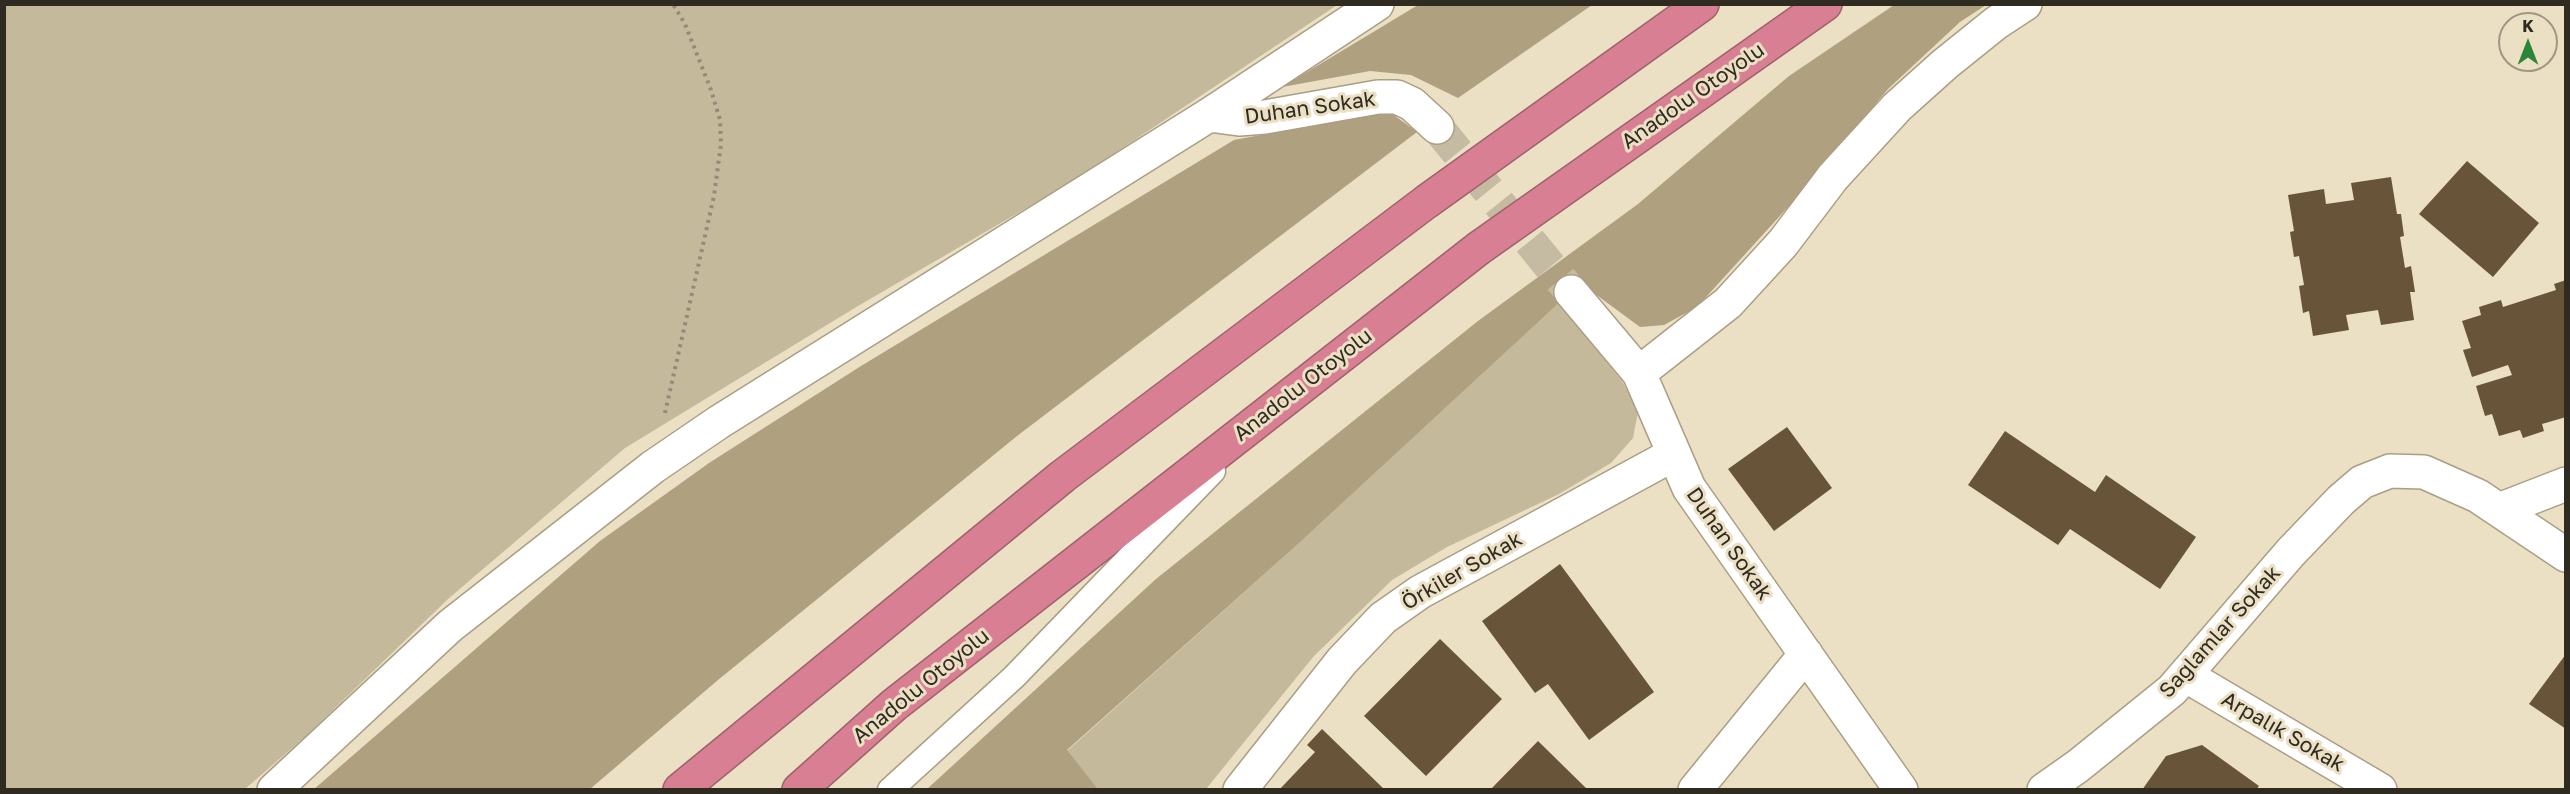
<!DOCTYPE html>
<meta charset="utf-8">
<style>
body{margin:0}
#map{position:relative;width:2570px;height:794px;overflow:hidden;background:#ebdfc4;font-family:"Golos Text",sans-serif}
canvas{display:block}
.frame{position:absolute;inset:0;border:6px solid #2f2b20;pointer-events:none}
.north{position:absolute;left:2498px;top:12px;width:60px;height:60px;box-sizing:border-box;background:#ebdfc4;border:2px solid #a09782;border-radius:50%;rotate:0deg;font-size:16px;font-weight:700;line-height:24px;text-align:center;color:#2f2b20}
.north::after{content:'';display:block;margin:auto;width:21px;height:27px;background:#2a8739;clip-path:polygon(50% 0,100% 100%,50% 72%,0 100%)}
</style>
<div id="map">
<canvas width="2570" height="794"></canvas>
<div class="frame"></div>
<div class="north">K</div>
</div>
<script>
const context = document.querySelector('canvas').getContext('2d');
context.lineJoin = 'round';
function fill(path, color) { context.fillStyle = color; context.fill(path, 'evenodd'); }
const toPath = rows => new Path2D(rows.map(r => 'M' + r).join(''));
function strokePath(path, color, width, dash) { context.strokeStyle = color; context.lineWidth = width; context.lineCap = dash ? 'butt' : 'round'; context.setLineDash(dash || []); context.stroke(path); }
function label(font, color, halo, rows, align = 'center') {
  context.font = font + ' "Golos Text",sans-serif'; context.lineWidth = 6; context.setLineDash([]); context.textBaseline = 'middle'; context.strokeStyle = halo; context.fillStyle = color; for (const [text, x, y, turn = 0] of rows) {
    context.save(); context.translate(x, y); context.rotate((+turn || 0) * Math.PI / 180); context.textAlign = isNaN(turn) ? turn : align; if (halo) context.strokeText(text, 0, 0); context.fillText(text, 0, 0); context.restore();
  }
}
fill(toPath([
 [5,5,1337,5,1073,181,858,306,625,448,448,599,307,735,245,789,5,790],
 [1559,303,1622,381,1638,412,1633,438,1611,463,1559,494,1447,547,1392,580,1314,656,1206,789,1098,789,1067,751,1297,545]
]), '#c5b99c');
fill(toPath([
 [1418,5,1418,4,1592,5,1458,98,1411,75,1370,71,1282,87],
 [1894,5,1986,5,1960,22,1888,89,1798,196,1697,307,1664,325,1640,327,1583,285,1559,303,1297,545,1067,750,1098,789,926,790,1156,579,1478,321,1638,204,1789,76],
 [1391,113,1417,132,1017,436,718,680,590,789,313,790,600,541,709,463,861,366,1234,140,1368,115]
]), '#afa07f');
fill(toPath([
 [2467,161,2539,223,2493,277,2419,214],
 [2391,177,2397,214,2401,214,2404,236,2400,237,2405,268,2411,266,2415,292,2410,292,2414,320,2381,325,2378,310,2346,315,2349,330,2313,336,2309,311,2303,313,2299,286,2304,285,2299,256,2294,257,2290,232,2294,231,2288,195,2324,189,2326,204,2354,200,2351,183],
 [2566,280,2566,417,2542,424,2544,431,2523,438,2520,430,2499,436,2492,414,2485,416,2476,386,2512,375,2508,365,2472,377,2463,350,2471,348,2462,321,2481,315,2479,307,2501,300,2503,307,2556,290,2554,284],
 [1787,427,1832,488,1774,531,1728,469],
 [2005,431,2095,492,2106,475,2196,537,2160,589,2070,529,2058,545,1968,485],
 [1560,564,1654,692,1589,740,1548,684,1535,693,1482,621],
 [1440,639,1502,699,1426,776,1364,716],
 [2566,654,2566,729,2529,704],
 [1322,729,1385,790,1279,790,1315,752,1307,745],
 [1538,741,1588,790,1490,790],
 [2202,745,2259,786,2256,790,2142,790,2166,756]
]), '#685539');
strokePath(toPath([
 [1437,127,1571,292]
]), '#c5bba3', 33, [33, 16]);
const lane = toPath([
 [890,790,1014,677,1213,471]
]);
const street = toPath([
 [1209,115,1239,119,1265,117,1378,97,1397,97,1412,104,1437,127],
 [1571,292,1639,373,1689,488,1901,790],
 [1639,373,1728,303,1783,243,1833,177,1897,107,1945,64,1996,23,2025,4],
 [2499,510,2566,484],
 [2185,675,2380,790],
 [274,790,450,626,653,467,719,422,1209,115,1377,4],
 [1240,790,1342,661,1383,618,1420,592,1674,454],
 [1695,790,1806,654],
 [2044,790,2078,766,2172,690,2291,552,2341,500,2362,482,2390,471,2424,472,2478,496,2566,555]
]);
const highway = toPath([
 [680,790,1063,476,1426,202,1702,4],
 [799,790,894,705,1479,248,1825,4]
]);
strokePath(lane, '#aa9e84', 27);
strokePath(street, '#aa9e84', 36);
strokePath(highway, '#9e626b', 36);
strokePath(toPath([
 [665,413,714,196,721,144,720,120,711,90,685,24,673,4]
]), '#938a77', 4, [3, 4.5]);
strokePath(lane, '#fff', 24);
strokePath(street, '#fff', 33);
strokePath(highway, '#d97f93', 33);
label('21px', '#2f2b20', '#ebdfc4', [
 ["Anadolu Otoyolu",1693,96,-35],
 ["Duhan Sokak",1310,108,-8],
 ["Anadolu Otoyolu",1303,385,-38],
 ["Duhan Sokak",1729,544,55],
 ["Örkiler Sokak",1462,571,-30],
 ["Sağlamlar Sokak",2220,632,-48],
 ["Anadolu Otoyolu",921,686,-39],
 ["Arpalık Sokak",2283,732,30]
]);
</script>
